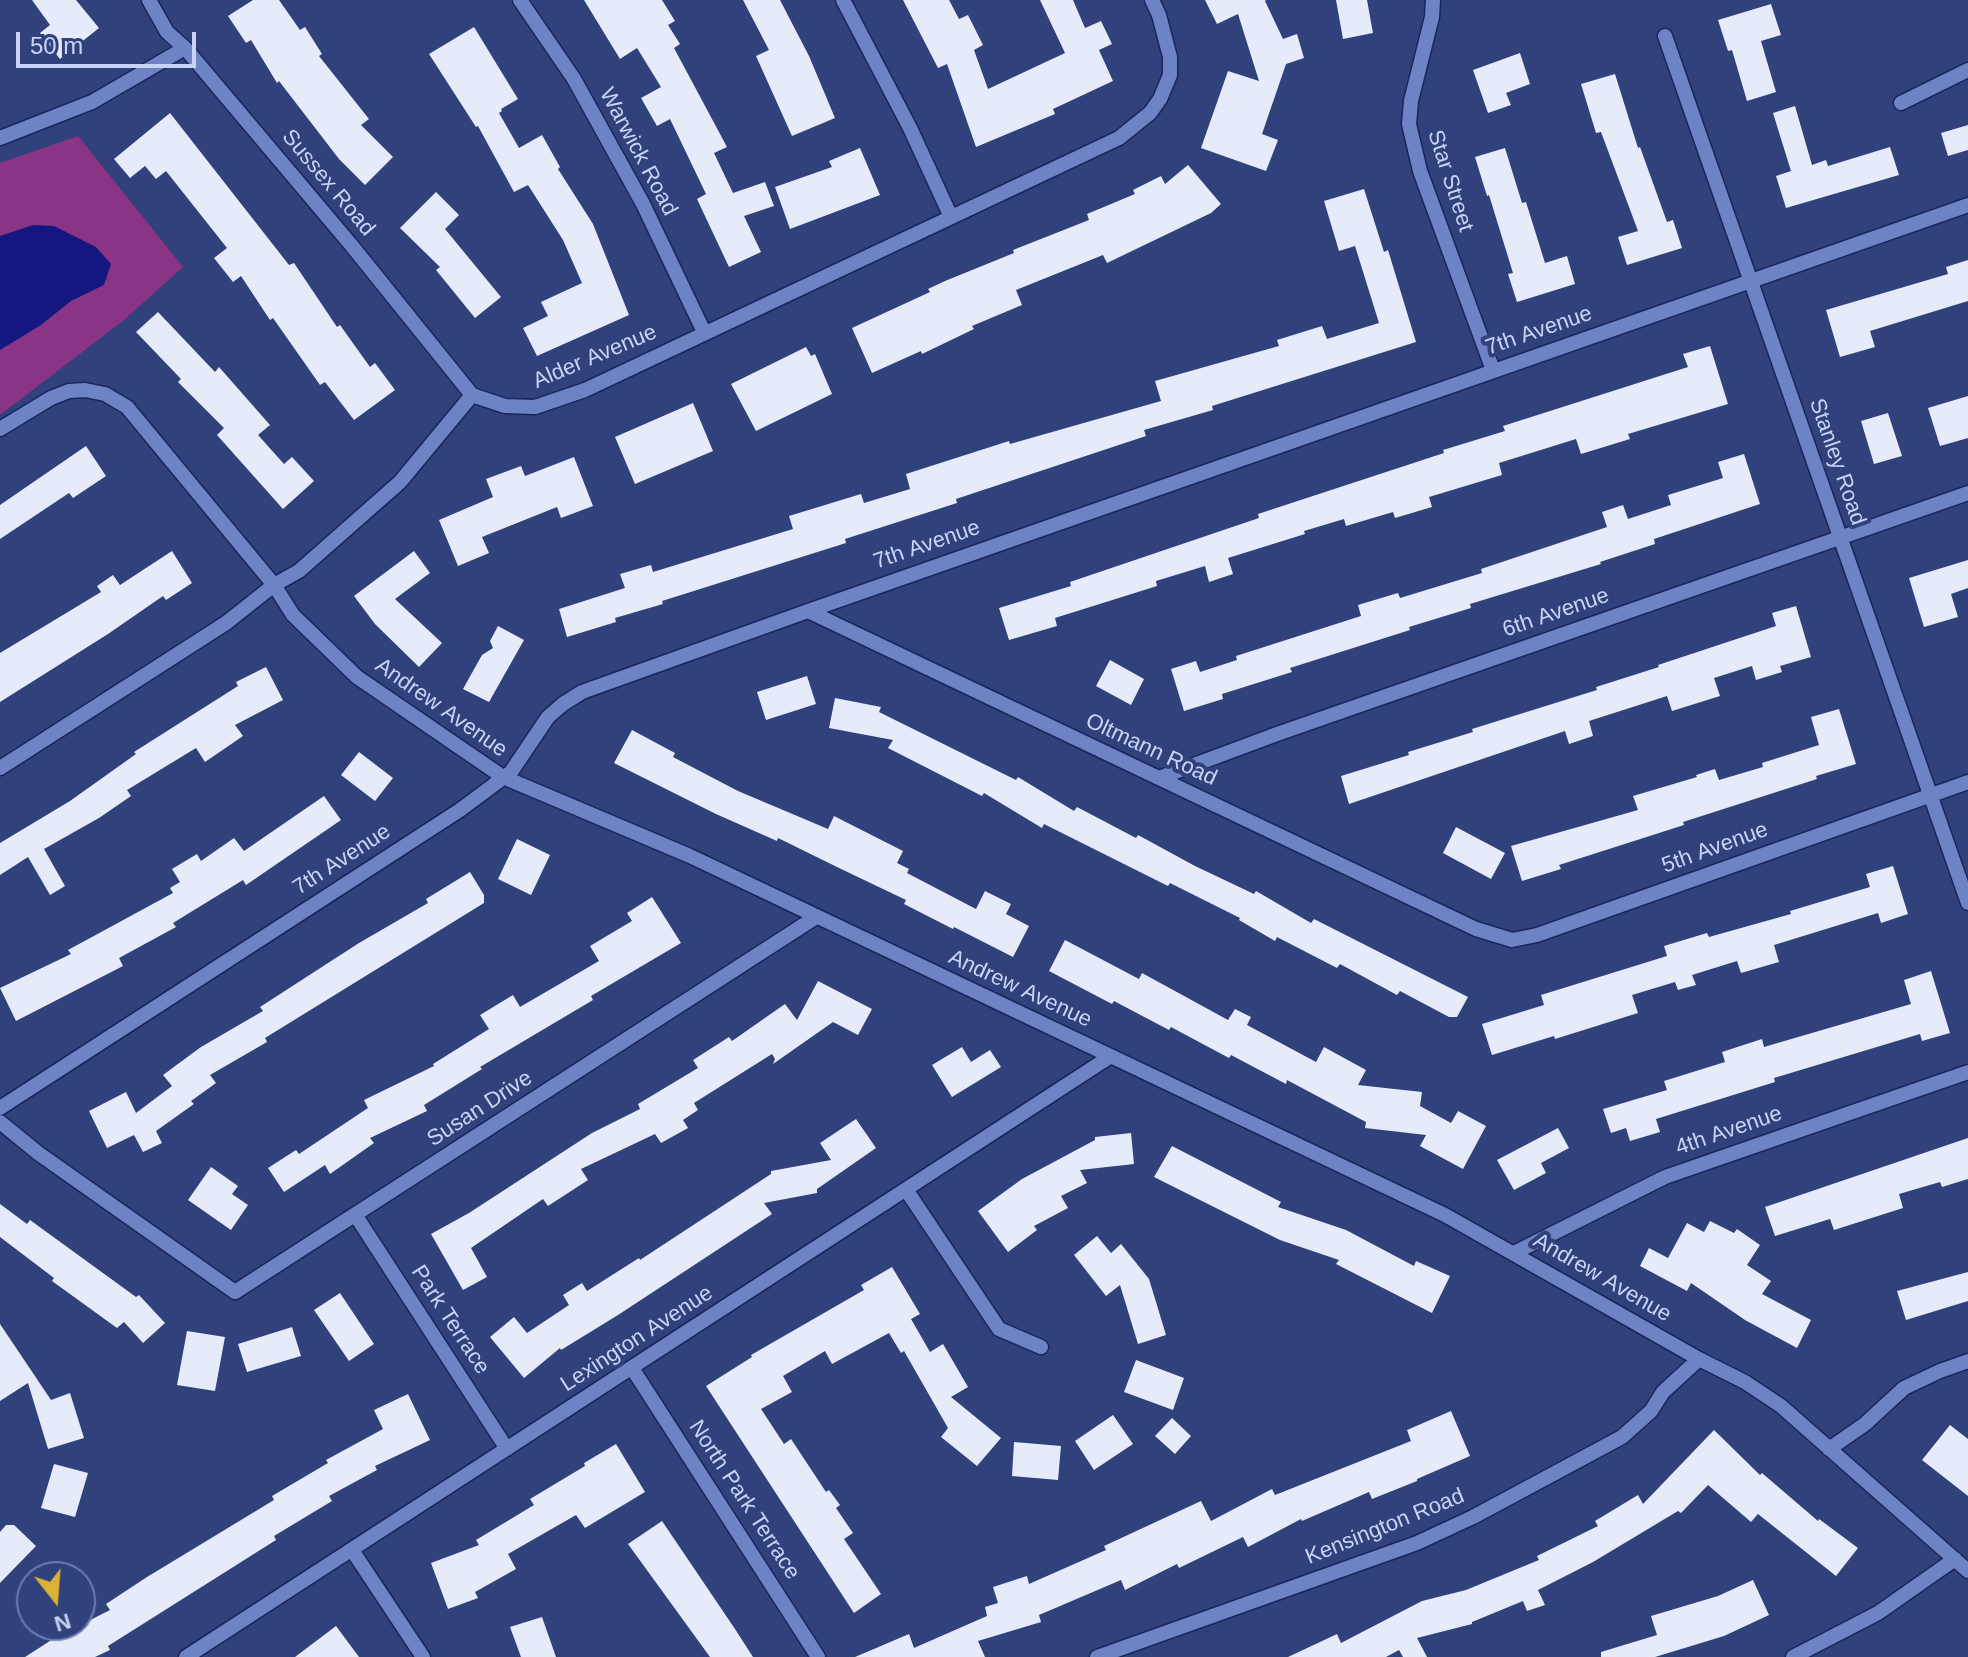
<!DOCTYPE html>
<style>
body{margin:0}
#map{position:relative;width:1968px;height:1657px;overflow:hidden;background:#31417b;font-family:Arial,sans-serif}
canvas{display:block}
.north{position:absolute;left:16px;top:1561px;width:80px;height:80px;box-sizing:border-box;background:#31417b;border:2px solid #6d7cad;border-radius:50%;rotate:163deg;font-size:22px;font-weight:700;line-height:32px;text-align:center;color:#c8d4f7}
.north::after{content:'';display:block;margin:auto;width:28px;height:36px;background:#dbb233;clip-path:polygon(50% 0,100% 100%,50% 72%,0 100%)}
.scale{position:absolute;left:16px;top:32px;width:180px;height:36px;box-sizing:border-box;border:4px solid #c8d4f7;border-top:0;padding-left:10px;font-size:24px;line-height:28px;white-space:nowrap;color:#c8d4f7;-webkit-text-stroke:6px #31417b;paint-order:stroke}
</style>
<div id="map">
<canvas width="1968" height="1657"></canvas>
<div class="north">N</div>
<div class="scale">50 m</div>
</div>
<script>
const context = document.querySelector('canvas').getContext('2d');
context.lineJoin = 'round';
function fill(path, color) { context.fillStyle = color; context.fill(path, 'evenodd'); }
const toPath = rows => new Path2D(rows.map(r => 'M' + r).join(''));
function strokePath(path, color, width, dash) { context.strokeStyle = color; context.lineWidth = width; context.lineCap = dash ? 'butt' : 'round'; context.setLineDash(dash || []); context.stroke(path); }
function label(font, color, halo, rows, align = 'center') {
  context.font = font + ' Arial,sans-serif'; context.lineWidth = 8; context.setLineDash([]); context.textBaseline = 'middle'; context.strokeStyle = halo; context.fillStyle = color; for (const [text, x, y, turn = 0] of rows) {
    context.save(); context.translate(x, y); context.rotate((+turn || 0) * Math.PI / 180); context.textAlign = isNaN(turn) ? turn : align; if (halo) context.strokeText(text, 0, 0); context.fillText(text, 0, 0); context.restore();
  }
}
fill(toPath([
 [78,136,183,267,124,320,0,415,0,163]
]), '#893485');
fill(toPath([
 [33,225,54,226,96,247,111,264,104,285,71,301,41,325,0,350,0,236]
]), '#151781');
fill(toPath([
 [32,0,76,0,99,28,60,59,40,33,50,25],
 [253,0,279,0,300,30,305,27,322,54,319,56,369,119,361,125,393,157,365,185,339,159,279,81,277,83,251,40,246,43,228,16],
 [584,0,662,0,675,21,668,25,680,44,674,48,727,147,714,153,733,193,765,182,774,206,744,216,761,252,729,267,697,199,706,194,670,119,657,126,641,98,661,87,637,48,620,59],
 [743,0,780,0,809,56,835,118,792,136,756,56,769,50],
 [903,0,949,0,959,19,968,15,983,45,974,50,988,89,1065,53,1040,0,1073,0,1085,28,1101,21,1112,44,1099,50,1113,81,1053,109,1055,114,976,147,947,64,938,68],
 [1205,0,1266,0,1265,1,1283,39,1297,34,1304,58,1286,64,1262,134,1278,140,1266,171,1201,148,1228,71,1259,81,1238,14,1217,24],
 [1336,0,1367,0,1373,33,1343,39],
 [1771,4,1781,35,1761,41,1776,92,1747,101,1732,50,1728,51,1718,20],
 [474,27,518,99,501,109,502,111,499,113,519,148,542,135,560,167,558,169,593,224,629,315,537,356,523,328,548,316,541,302,582,283,563,240,528,185,514,192,478,126,476,127,429,54],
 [1520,53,1530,84,1506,93,1511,105,1488,113,1473,70],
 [1615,74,1638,148,1640,147,1667,222,1673,220,1682,248,1627,265,1618,237,1638,231,1601,132,1596,133,1581,84],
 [1795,106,1812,165,1826,160,1828,166,1890,147,1899,175,1786,208,1776,176,1791,171,1773,113],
 [170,113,289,265,294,263,337,327,340,325,370,367,375,363,395,390,354,420,325,382,320,385,273,318,270,320,241,276,233,282,214,258,227,248,166,171,156,179,145,166,130,178,114,159],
 [1968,125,1968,150,1948,156,1941,133],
 [860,148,880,195,790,229,775,187,832,167,829,161],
 [1505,148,1522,203,1526,202,1545,263,1567,256,1575,284,1517,302,1508,274,1513,273,1489,195,1487,196,1475,157],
 [1188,165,1221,204,1211,213,1107,263,1103,255,1016,290,1022,305,972,326,974,329,922,354,921,351,872,373,852,328,930,292,928,289,945,281,1014,253,1013,250,1089,220,1087,214,1135,194,1133,190,1161,176,1165,184],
 [1364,189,1384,252,1388,250,1416,342,1212,406,1213,410,1144,430,1146,436,956,499,957,503,845,539,846,543,662,601,663,604,615,618,616,622,567,637,559,609,625,588,620,574,651,565,653,572,793,529,789,516,861,494,864,503,910,489,906,474,1009,441,1010,444,1161,401,1155,381,1279,346,1277,340,1322,326,1327,339,1379,323,1355,246,1339,251,1324,201],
 [436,192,459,215,445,229,501,297,475,318,436,270,440,267,400,228],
 [1968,260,1968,301,1870,331,1875,347,1840,357,1826,310,1948,274,1946,267],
 [158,312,215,372,219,367,270,425,258,435,284,464,292,457,314,481,283,509,217,435,224,428,178,382,181,379,136,332],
 [1710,346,1728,404,1628,434,1630,439,1581,454,1576,439,1499,463,1502,475,1429,497,1432,507,1395,518,1393,512,1346,526,1344,519,1304,531,1305,534,1228,558,1233,574,1209,582,1205,566,1156,581,1157,586,1055,618,1057,626,1009,640,999,608,1071,586,1070,582,1259,518,1258,514,1444,453,1443,450,1505,431,1503,426,1688,367,1683,354],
 [806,347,811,356,815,354,832,394,756,431,731,384],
 [1968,396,1968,438,1940,446,1928,408],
 [693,403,713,451,635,484,615,437],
 [1888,413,1902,456,1874,464,1861,421],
 [86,446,106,476,73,498,69,493,0,539,0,505],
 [1744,454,1760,504,1654,539,1655,544,1600,562,1601,564,1470,604,1471,608,1409,627,1410,630,1290,668,1292,672,1222,694,1223,699,1184,711,1171,669,1196,661,1200,672,1237,660,1236,656,1361,616,1358,605,1398,593,1400,598,1482,573,1481,569,1607,527,1602,512,1623,505,1628,519,1671,505,1668,495,1723,478,1718,462],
 [574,457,593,506,561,518,557,507,482,537,489,553,458,566,439,520,493,497,486,479,521,466,525,476],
 [172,551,192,583,166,600,163,596,108,634,0,702,0,653,101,592,97,586,113,575,120,585],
 [414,551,430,573,395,599,442,643,419,667,375,624,354,596],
 [1968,560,1968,588,1951,594,1958,617,1924,627,1909,578],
 [1796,606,1811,657,1780,666,1782,672,1756,680,1752,666,1714,678,1720,696,1672,711,1667,696,1589,721,1593,736,1569,744,1565,731,1349,804,1341,776,1409,755,1408,752,1473,732,1472,729,1597,690,1596,687,1659,667,1658,665,1776,626,1772,613],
 [498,626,524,640,489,702,463,689,482,655,493,648,490,641],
 [1110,660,1144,679,1131,705,1096,686],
 [266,667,283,700,235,725,243,736,205,762,196,748,127,790,131,796,99,818,44,849,65,886,50,895,28,857,0,875,0,843,70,801,136,754,134,752,238,686,236,682],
 [807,676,816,704,766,720,757,692],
 [835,698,881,707,879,712,1016,780,1018,777,1074,811,1077,807,1136,838,1138,835,1195,866,1254,894,1256,891,1311,923,1314,919,1468,997,1457,1017,1449,1017,1400,991,1397,995,1340,964,1337,968,1277,937,1275,941,1239,920,1240,918,1170,883,1168,886,1044,824,1042,828,984,793,982,796,888,748,893,740,829,728],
 [1839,709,1856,764,1816,776,1817,779,1683,822,1684,825,1559,865,1561,869,1522,881,1511,846,1638,810,1633,796,1697,777,1696,775,1715,769,1719,780,1763,767,1762,763,1819,745,1811,717],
 [632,730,675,753,673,757,738,791,828,829,834,816,903,851,897,863,909,869,907,873,976,909,985,891,1011,904,1006,914,1029,926,1013,957,954,927,953,929,904,904,906,900,837,867,778,838,777,841,716,814,614,763],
 [359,752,393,778,375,801,341,775],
 [324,796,341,820,246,885,243,880,173,923,176,927,119,958,123,966,16,1021,0,988,71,954,68,950,173,893,170,888,180,882,172,869,197,854,201,861,234,838,244,851],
 [1456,827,1505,853,1491,879,1443,853],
 [517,839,550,855,531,895,498,879],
 [1893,866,1908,914,1881,923,1878,913,1774,945,1779,962,1741,973,1737,961,1692,975,1696,985,1678,990,1675,982,1632,995,1638,1013,1555,1039,1554,1036,1492,1055,1482,1024,1544,1005,1541,995,1667,956,1664,946,1707,933,1709,937,1791,914,1790,911,1870,887,1866,874],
 [470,872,484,895,484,903,265,1038,267,1042,210,1075,216,1083,191,1101,194,1104,156,1131,162,1143,143,1152,134,1135,107,1148,89,1111,126,1092,136,1113,172,1086,163,1075,201,1047,263,1011,260,1007,359,943,428,903,426,899],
 [652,897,681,943,591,996,593,1000,480,1067,482,1069,424,1105,427,1111,370,1138,374,1143,330,1174,325,1165,284,1192,268,1168,296,1150,299,1154,368,1108,364,1100,434,1066,433,1064,489,1029,480,1015,513,995,520,1007,599,961,590,946,632,921,627,913],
 [1065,940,1139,979,1142,973,1228,1020,1235,1009,1251,1017,1247,1025,1316,1062,1324,1047,1366,1070,1358,1085,1422,1092,1420,1106,1451,1123,1458,1111,1486,1126,1463,1169,1420,1146,1426,1135,1365,1128,1366,1122,1287,1080,1286,1084,1231,1055,1229,1058,1171,1027,1169,1030,1114,1001,1112,1004,1049,971],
 [1931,971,1950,1033,1922,1041,1920,1034,1774,1078,1775,1082,1656,1119,1660,1132,1630,1141,1626,1128,1611,1133,1603,1109,1667,1090,1664,1081,1725,1062,1722,1052,1762,1039,1764,1047,1911,1004,1904,980],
 [818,981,872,1009,858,1035,833,1022,773,1064,775,1059,772,1054,694,1103,698,1110,683,1120,688,1128,661,1143,655,1134,581,1169,588,1180,548,1206,543,1199,471,1248,487,1277,463,1290,431,1234,469,1213,592,1133,640,1109,638,1104,698,1068,693,1060,729,1037,732,1041,785,1004,797,1020],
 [962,1047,971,1062,990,1050,1001,1067,952,1097,932,1065],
 [856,1119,876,1148,817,1189,817,1193,764,1203,772,1214,618,1315,561,1350,560,1348,524,1378,490,1337,514,1317,527,1333,569,1305,563,1295,582,1283,587,1291,639,1258,640,1260,771,1174,771,1171,831,1160,820,1143],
 [1558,1128,1569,1148,1541,1163,1546,1173,1514,1190,1497,1160],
 [1131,1133,1134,1164,1080,1170,1087,1183,1061,1196,1068,1208,1034,1226,1037,1230,1008,1252,978,1211,1022,1179,1095,1140,1095,1137],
 [1968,1138,1968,1179,1942,1187,1940,1182,1899,1194,1903,1208,1834,1230,1830,1219,1775,1236,1765,1207],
 [1172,1146,1281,1202,1278,1207,1346,1230,1414,1266,1416,1261,1450,1276,1432,1313,1336,1264,1339,1260,1280,1240,1154,1177],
 [211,1167,238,1186,232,1194,248,1205,231,1230,188,1200],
 [0,1204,27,1224,30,1220,136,1297,139,1295,165,1323,143,1343,124,1322,117,1328,52,1281,54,1278,0,1237],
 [1710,1221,1734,1233,1737,1229,1760,1245,1747,1265,1771,1281,1762,1294,1811,1320,1797,1348,1745,1320,1691,1283,1687,1291,1640,1266,1649,1248,1668,1258,1687,1223,1704,1232],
 [1097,1236,1111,1253,1121,1244,1149,1279,1166,1335,1138,1344,1120,1285,1106,1296,1074,1255],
 [892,1267,920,1314,911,1319,930,1352,943,1344,968,1387,951,1397,1001,1438,977,1466,941,1437,948,1428,904,1351,901,1353,889,1333,832,1364,825,1351,783,1376,792,1392,761,1409,784,1444,791,1439,826,1492,829,1490,840,1505,836,1508,853,1533,844,1539,881,1594,854,1613,706,1386,752,1357,751,1355,864,1290,861,1285],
 [1968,1272,1968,1301,1906,1320,1897,1291],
 [340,1293,374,1344,349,1361,314,1310],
 [0,1324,51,1400,70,1393,84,1438,48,1449,28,1383,0,1401],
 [292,1327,301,1356,247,1372,238,1344],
 [187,1331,225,1337,215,1391,177,1385],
 [1136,1360,1184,1378,1173,1410,1124,1392],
 [408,1394,430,1440,375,1466,377,1470,329,1496,332,1501,274,1536,276,1540,108,1646,110,1650,95,1657,25,1657,53,1639,110,1610,106,1604,147,1577,274,1500,272,1496,328,1463,326,1460,383,1429,374,1410],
 [1451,1411,1470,1456,1417,1479,1417,1481,1372,1499,1369,1492,1302,1521,1301,1519,1248,1547,1243,1537,1179,1568,1177,1564,1125,1590,1121,1580,1039,1615,1041,1622,978,1641,985,1657,855,1657,909,1634,914,1648,987,1616,985,1607,998,1603,993,1587,1027,1576,1029,1584,1106,1550,1104,1546,1201,1501,1211,1521,1272,1489,1275,1495,1411,1441,1407,1430],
 [1113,1415,1133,1444,1094,1470,1075,1441],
 [1172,1418,1191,1436,1175,1454,1155,1436],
 [1950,1425,1968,1439,1968,1496,1922,1460],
 [1714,1430,1760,1475,1762,1473,1818,1521,1819,1519,1858,1548,1836,1576,1758,1514,1751,1522,1708,1485,1681,1513,1678,1511,1593,1562,1538,1590,1545,1605,1527,1611,1523,1601,1472,1622,1472,1624,1417,1638,1427,1657,1403,1657,1399,1650,1386,1657,1288,1657,1337,1634,1341,1643,1422,1601,1466,1590,1539,1560,1537,1556,1598,1526,1595,1521,1638,1495,1643,1504],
 [1014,1442,1061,1446,1058,1480,1012,1476],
 [616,1444,645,1492,585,1528,576,1515,508,1554,516,1569,475,1592,478,1598,448,1609,431,1563,479,1545,476,1540,534,1505,530,1499,585,1466,584,1463],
 [54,1464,88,1473,75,1517,41,1508],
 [662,1521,735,1629,753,1657,710,1657,628,1544],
 [6,1525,14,1525,36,1546,0,1583,0,1532],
 [1753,1580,1769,1615,1724,1636,1655,1657,1601,1657,1601,1652,1657,1635,1651,1616,1718,1596],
 [542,1617,556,1657,521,1657,510,1627],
 [336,1626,359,1657,295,1657]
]), '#e5ebf9');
const minor = toPath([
 [149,0,167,32,185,48,352,246,472,395],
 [520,0,574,79,643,204,704,332],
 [843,0,910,128,951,217],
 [1433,0,1432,17,1411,101,1409,124,1420,171,1493,370],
 [1665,36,1968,903],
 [1901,103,1968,70],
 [0,138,92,102,185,48],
 [0,429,51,398,69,391,85,390,105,394,127,407,274,585,293,615,357,677,503,777,690,856,1445,1215,1699,1359,1745,1382,1781,1406,1968,1571],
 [808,611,1476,929,1512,940,1537,935,1968,782],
 [0,768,226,623,274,585,299,571,400,482,472,395,505,406,535,407,585,390,1119,138,1150,113,1160,99,1170,75,1170,57,1159,15,1152,0],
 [1159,778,1277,734,1968,493],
 [0,1108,460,810,511,772,548,717,563,704,582,692,808,611,1968,205],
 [0,1122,38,1153,235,1292,816,917],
 [907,1191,999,1329,1041,1347],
 [356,1216,507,1449],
 [1514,1253,1665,1177,1968,1072],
 [632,1368,818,1657],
 [1829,1449,1865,1424,1904,1388,1940,1371,1968,1361],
 [352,1550,423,1657],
 [186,1657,1111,1056],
 [1097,1657,1417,1543,1473,1517,1622,1437,1651,1411,1663,1392,1699,1359],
 [1793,1657,1878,1613,1955,1559]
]);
strokePath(minor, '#19265d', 17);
strokePath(minor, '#6e83c3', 14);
label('22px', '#c8d4f7', '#31417b', [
 ["Warwick Road",638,152,62],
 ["Star Street",1450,181,72],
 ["Sussex Road",328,183,50],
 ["7th Avenue",1539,331,-19],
 ["Alder Avenue",595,357,-23],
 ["Stanley Road",1837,462,71],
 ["7th Avenue",927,545,-19],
 ["6th Avenue",1556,613,-19],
 ["Andrew Avenue",441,708,35],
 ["Oltmann Road",1151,750,25],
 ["5th Avenue",1715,848,-20],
 ["7th Avenue",342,860,-33],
 ["Andrew Avenue",1020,989,25],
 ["Susan Drive",480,1109,-33],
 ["4th Avenue",1729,1131,-19],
 ["Andrew Avenue",1602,1278,30],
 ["Park Terrace",450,1320,57],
 ["Lexington Avenue",637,1339,-33],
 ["North Park Terrace",744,1500,57],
 ["Kensington Road",1385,1527,-22]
]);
</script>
